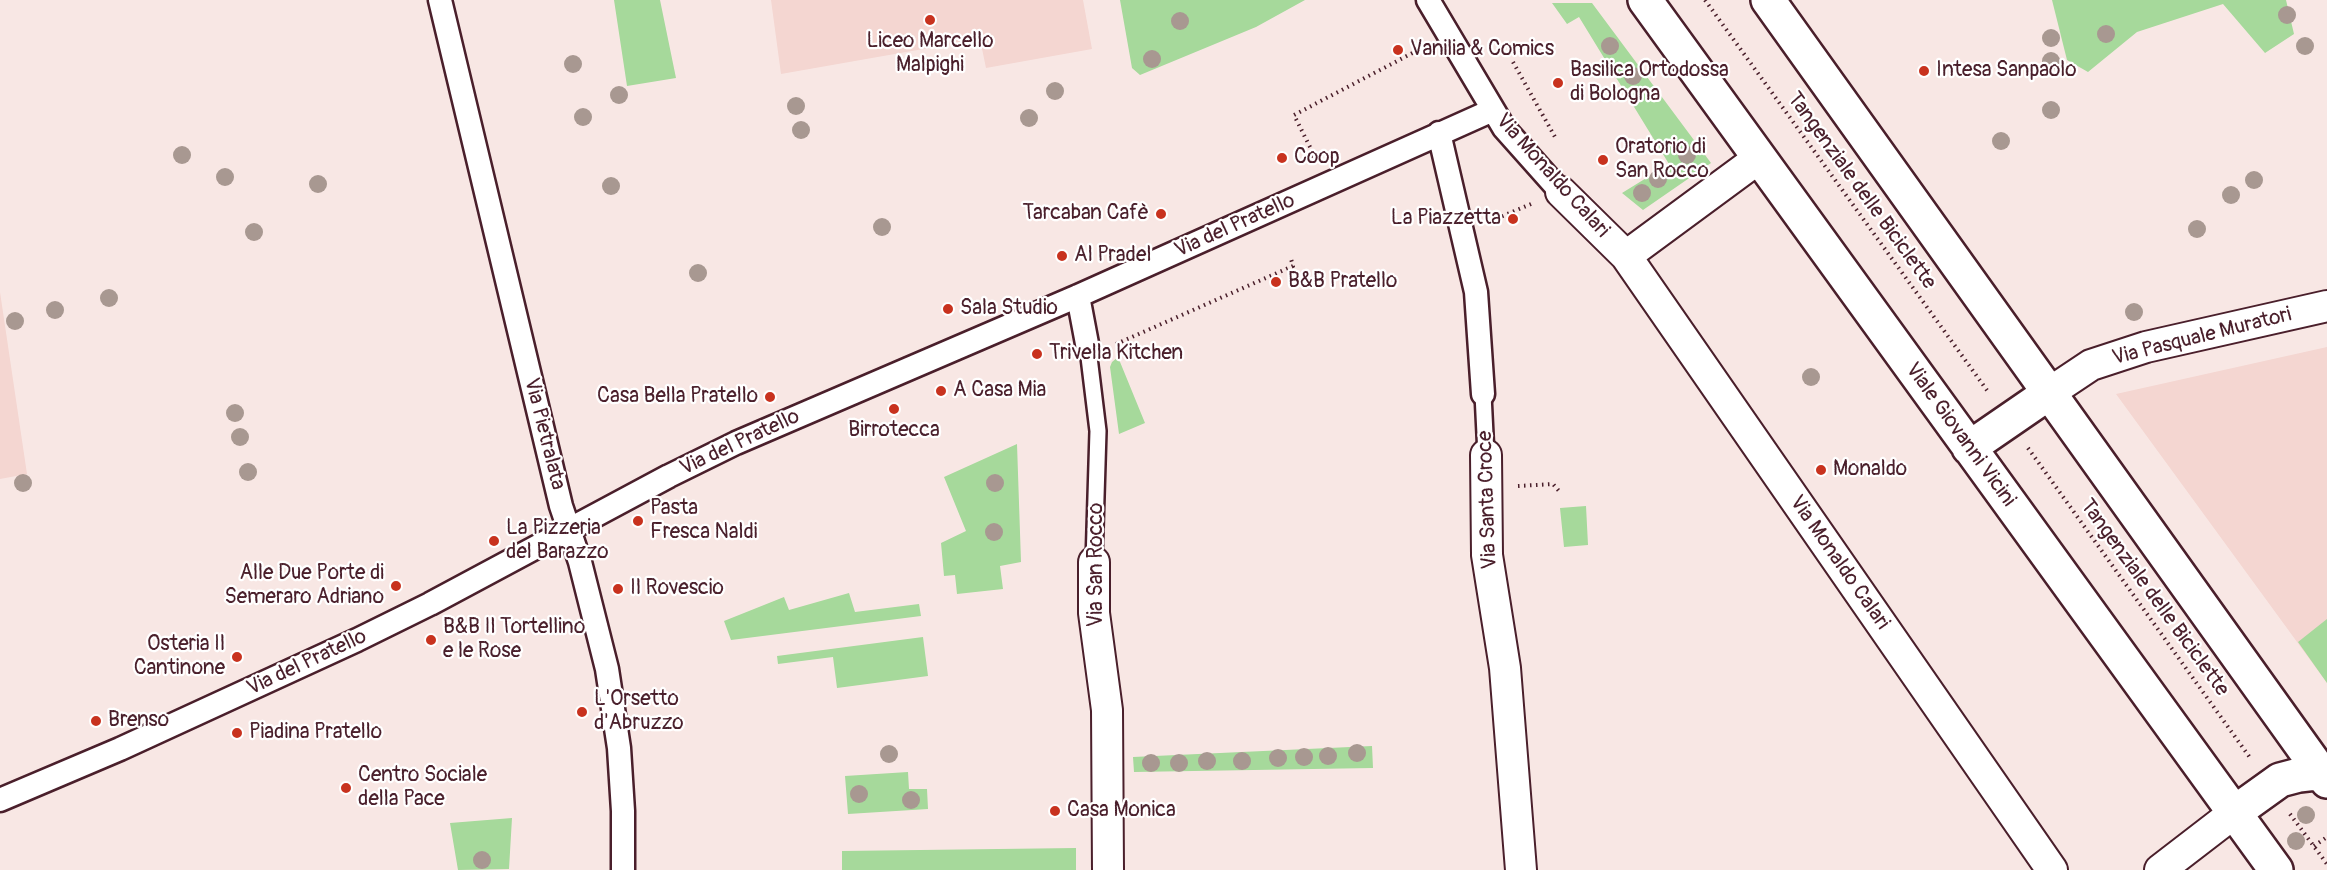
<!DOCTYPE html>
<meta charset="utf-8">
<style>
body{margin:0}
canvas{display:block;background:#f8e7e4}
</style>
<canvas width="2327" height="870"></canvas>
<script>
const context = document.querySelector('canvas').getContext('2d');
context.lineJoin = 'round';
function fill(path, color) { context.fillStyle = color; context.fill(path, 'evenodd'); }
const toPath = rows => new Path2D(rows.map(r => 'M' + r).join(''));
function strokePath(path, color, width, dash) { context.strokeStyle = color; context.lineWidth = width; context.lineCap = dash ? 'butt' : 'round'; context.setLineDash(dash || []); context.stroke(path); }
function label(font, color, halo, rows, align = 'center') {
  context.font = font + ' Pangolin,sans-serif'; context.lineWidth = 4.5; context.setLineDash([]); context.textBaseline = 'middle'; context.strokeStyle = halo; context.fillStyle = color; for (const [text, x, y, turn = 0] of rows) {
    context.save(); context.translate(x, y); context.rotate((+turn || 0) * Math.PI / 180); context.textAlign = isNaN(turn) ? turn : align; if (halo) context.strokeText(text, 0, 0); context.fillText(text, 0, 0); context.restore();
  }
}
fill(toPath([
 [771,0,1083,0,1092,49,986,68,980,39,781,74],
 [0,292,27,474,0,479],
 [2327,347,2327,683,2116,394]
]), '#f4d6d1');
fill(toPath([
 [614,0,660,0,676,78,627,86],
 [1120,0,1305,0,1256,27,1140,75,1132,68],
 [2052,0,2286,0,2294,34,2265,53,2223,4,2137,32,2088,72,2067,60],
 [1552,3,1592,3,1711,163,1643,210,1622,193,1669,164,1579,17,1567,24],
 [1118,357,1145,423,1119,434,1110,367,1112,362],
 [1017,444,1021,562,1000,566,1003,589,957,594,955,575,944,576,941,543,966,531,944,477],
 [1586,506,1588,545,1564,547,1560,508],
 [849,593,855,612,919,604,921,616,731,640,724,621,784,597,789,610],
 [2327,619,2327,683,2298,642],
 [923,637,928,676,837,688,833,657,778,664,777,656],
 [1372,746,1373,768,1134,772,1133,757],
 [908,772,909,789,927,789,928,809,848,814,845,776],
 [512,818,509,869,458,870,450,823],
 [1076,848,1076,870,842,870,842,851]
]), '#a6d99b');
const service = toPath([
 [1088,349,1098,431,1094,562],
 [1483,394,1486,455]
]);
const pedestrian = toPath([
 [440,0,561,506,580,562,607,669,619,748,623,811,623,870],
 [1428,0,1504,128,1561,192],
 [1439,133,1476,292,1483,394],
 [1078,296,1088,349],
 [0,800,120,749,357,640,430,604,669,476,736,443,1078,296,1493,110]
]);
const minor = toPath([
 [1561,192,1626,256,2052,870],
 [1626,256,1759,158],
 [2049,393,2091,365,2146,347,2327,306],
 [1486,455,1487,555,1505,668,1521,870],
 [1094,562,1094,613,1107,710,1108,870],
 [2160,870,2234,813]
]);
const primary = toPath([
 [1645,0,2276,870],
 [1768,0,2327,781],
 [1969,448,2049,393],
 [2234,813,2280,780,2299,775,2327,772]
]);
strokePath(service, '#4a1f2b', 20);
strokePath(pedestrian, '#4a1f2b', 27);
strokePath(minor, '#4a1f2b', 34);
strokePath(primary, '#4a1f2b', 38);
strokePath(toPath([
 [1705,0,1989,393],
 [1513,62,1555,137],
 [1311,156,1314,155,1294,115,1424,47],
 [1491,221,1531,204],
 [1116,344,1293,266,1291,259],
 [2028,448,2251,759],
 [1518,486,1553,484,1559,491],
 [2290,814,2327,864],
 [2314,846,2327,837]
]), '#4a1f2b', 4, [1.5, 4.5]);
strokePath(service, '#fff', 15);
strokePath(pedestrian, '#fff', 22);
strokePath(minor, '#fff', 30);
strokePath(primary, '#fff', 33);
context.fillStyle = '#a89891';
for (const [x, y] of [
 [2287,15],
 [1180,21],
 [2106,34],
 [2051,38],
 [1610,46],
 [2305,46],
 [1152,59],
 [2051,61],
 [573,64],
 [1633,76],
 [1055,91],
 [619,95],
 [796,106],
 [2051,110],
 [583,117],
 [1029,118],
 [801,130],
 [2001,141],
 [182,155],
 [1687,155],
 [225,177],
 [1658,179],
 [2254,180],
 [318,184],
 [611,186],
 [1642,193],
 [2231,195],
 [882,227],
 [2197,229],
 [254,232],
 [698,273],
 [109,298],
 [55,310],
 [2134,312],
 [15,321],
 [1811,377],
 [235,413],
 [240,437],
 [248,472],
 [23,483],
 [995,483],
 [994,532],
 [1357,753],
 [889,754],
 [1328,756],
 [1304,757],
 [1278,758],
 [1207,761],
 [1242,761],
 [1151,763],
 [1179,763],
 [859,794],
 [911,800],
 [2306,815],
 [2296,841],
 [482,860]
]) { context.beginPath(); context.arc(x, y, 9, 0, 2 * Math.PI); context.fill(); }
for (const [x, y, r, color] of [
 [930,20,6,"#c8321e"],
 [1398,50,6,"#c8321e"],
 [1924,71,6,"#c8321e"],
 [1558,83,6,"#c8321e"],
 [1282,158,6,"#c8321e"],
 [1603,160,6,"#c8321e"],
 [1161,214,6,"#c8321e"],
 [1513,219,6,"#c8321e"],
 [1062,256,6,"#c8321e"],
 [1276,282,6,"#c8321e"],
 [948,309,6,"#c8321e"],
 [1037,354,6,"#c8321e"],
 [941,391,6,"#c8321e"],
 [770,397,6,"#c8321e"],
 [894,409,6,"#c8321e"],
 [1821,470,6,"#c8321e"],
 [638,521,6,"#c8321e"],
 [494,541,6,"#c8321e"],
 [396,586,6,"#c8321e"],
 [618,589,6,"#c8321e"],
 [431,640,6,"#c8321e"],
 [237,657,6,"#c8321e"],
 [582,712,6,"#c8321e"],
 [96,721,6,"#c8321e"],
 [237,733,6,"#c8321e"],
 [346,788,6,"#c8321e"],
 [1055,811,6,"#c8321e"]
]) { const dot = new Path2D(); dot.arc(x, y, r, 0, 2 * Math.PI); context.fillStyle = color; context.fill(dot); strokePath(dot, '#fff', 2); }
label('21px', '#4a1f2b', '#fff', [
 ["Liceo Marcello",930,42,"center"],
 ["Malpighi",930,66,"center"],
 ["Vanilia & Comics",1410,50],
 ["Basilica Ortodossa",1570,71],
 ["di Bologna",1570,95],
 ["Intesa Sanpaolo",1936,71],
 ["Oratorio di",1615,148],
 ["San Rocco",1615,172],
 ["Coop",1294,158],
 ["Tarcaban Cafè",1149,214,"right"],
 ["La Piazzetta",1501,219,"right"],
 ["Al Pradel",1074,256],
 ["B&B Pratello",1288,282],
 ["Sala Studio",960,309],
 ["Trivella Kitchen",1049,354],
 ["A Casa Mia",953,391],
 ["Casa Bella Pratello",758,397,"right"],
 ["Birrotecca",894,431,"center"],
 ["Monaldo",1833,470],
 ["Pasta",650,509],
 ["Fresca Naldi",650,533],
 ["La Pizzeria",506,529],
 ["del Barazzo",506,553],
 ["Alle Due Porte di",384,574,"right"],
 ["Semeraro Adriano",384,598,"right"],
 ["Il Rovescio",630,589],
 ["B&B Il Tortellino",443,628],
 ["e le Rose",443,652],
 ["Osteria Il",225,645,"right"],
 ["Cantinone",225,669,"right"],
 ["L'Orsetto",594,700],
 ["d'Abruzzo",594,724],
 ["Brenso",108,721],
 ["Piadina Pratello",249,733],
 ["Centro Sociale",358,776],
 ["della Pace",358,800],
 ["Casa Monica",1067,811]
], 'left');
label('21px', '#4a1f2b', '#fff', [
 ["Via Monaldo Calari",1552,176,48],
 ["Tangenziale delle Biciclette",1861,191,54],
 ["Via del Pratello",1235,226,-24],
 ["Via Pasquale Muratori",2202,337,-14],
 ["Via Pietralata",544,434,76],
 ["Viale Giovanni Vicini",1960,435,54],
 ["Via del Pratello",740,443,-25],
 ["Via Santa Croce",1488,500,-92],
 ["Via Monaldo Calari",1839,563,55],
 ["Via San Rocco",1097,565,-90],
 ["Tangenziale delle Biciclette",2154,598,54],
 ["Via del Pratello",307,663,-25]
]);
</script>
